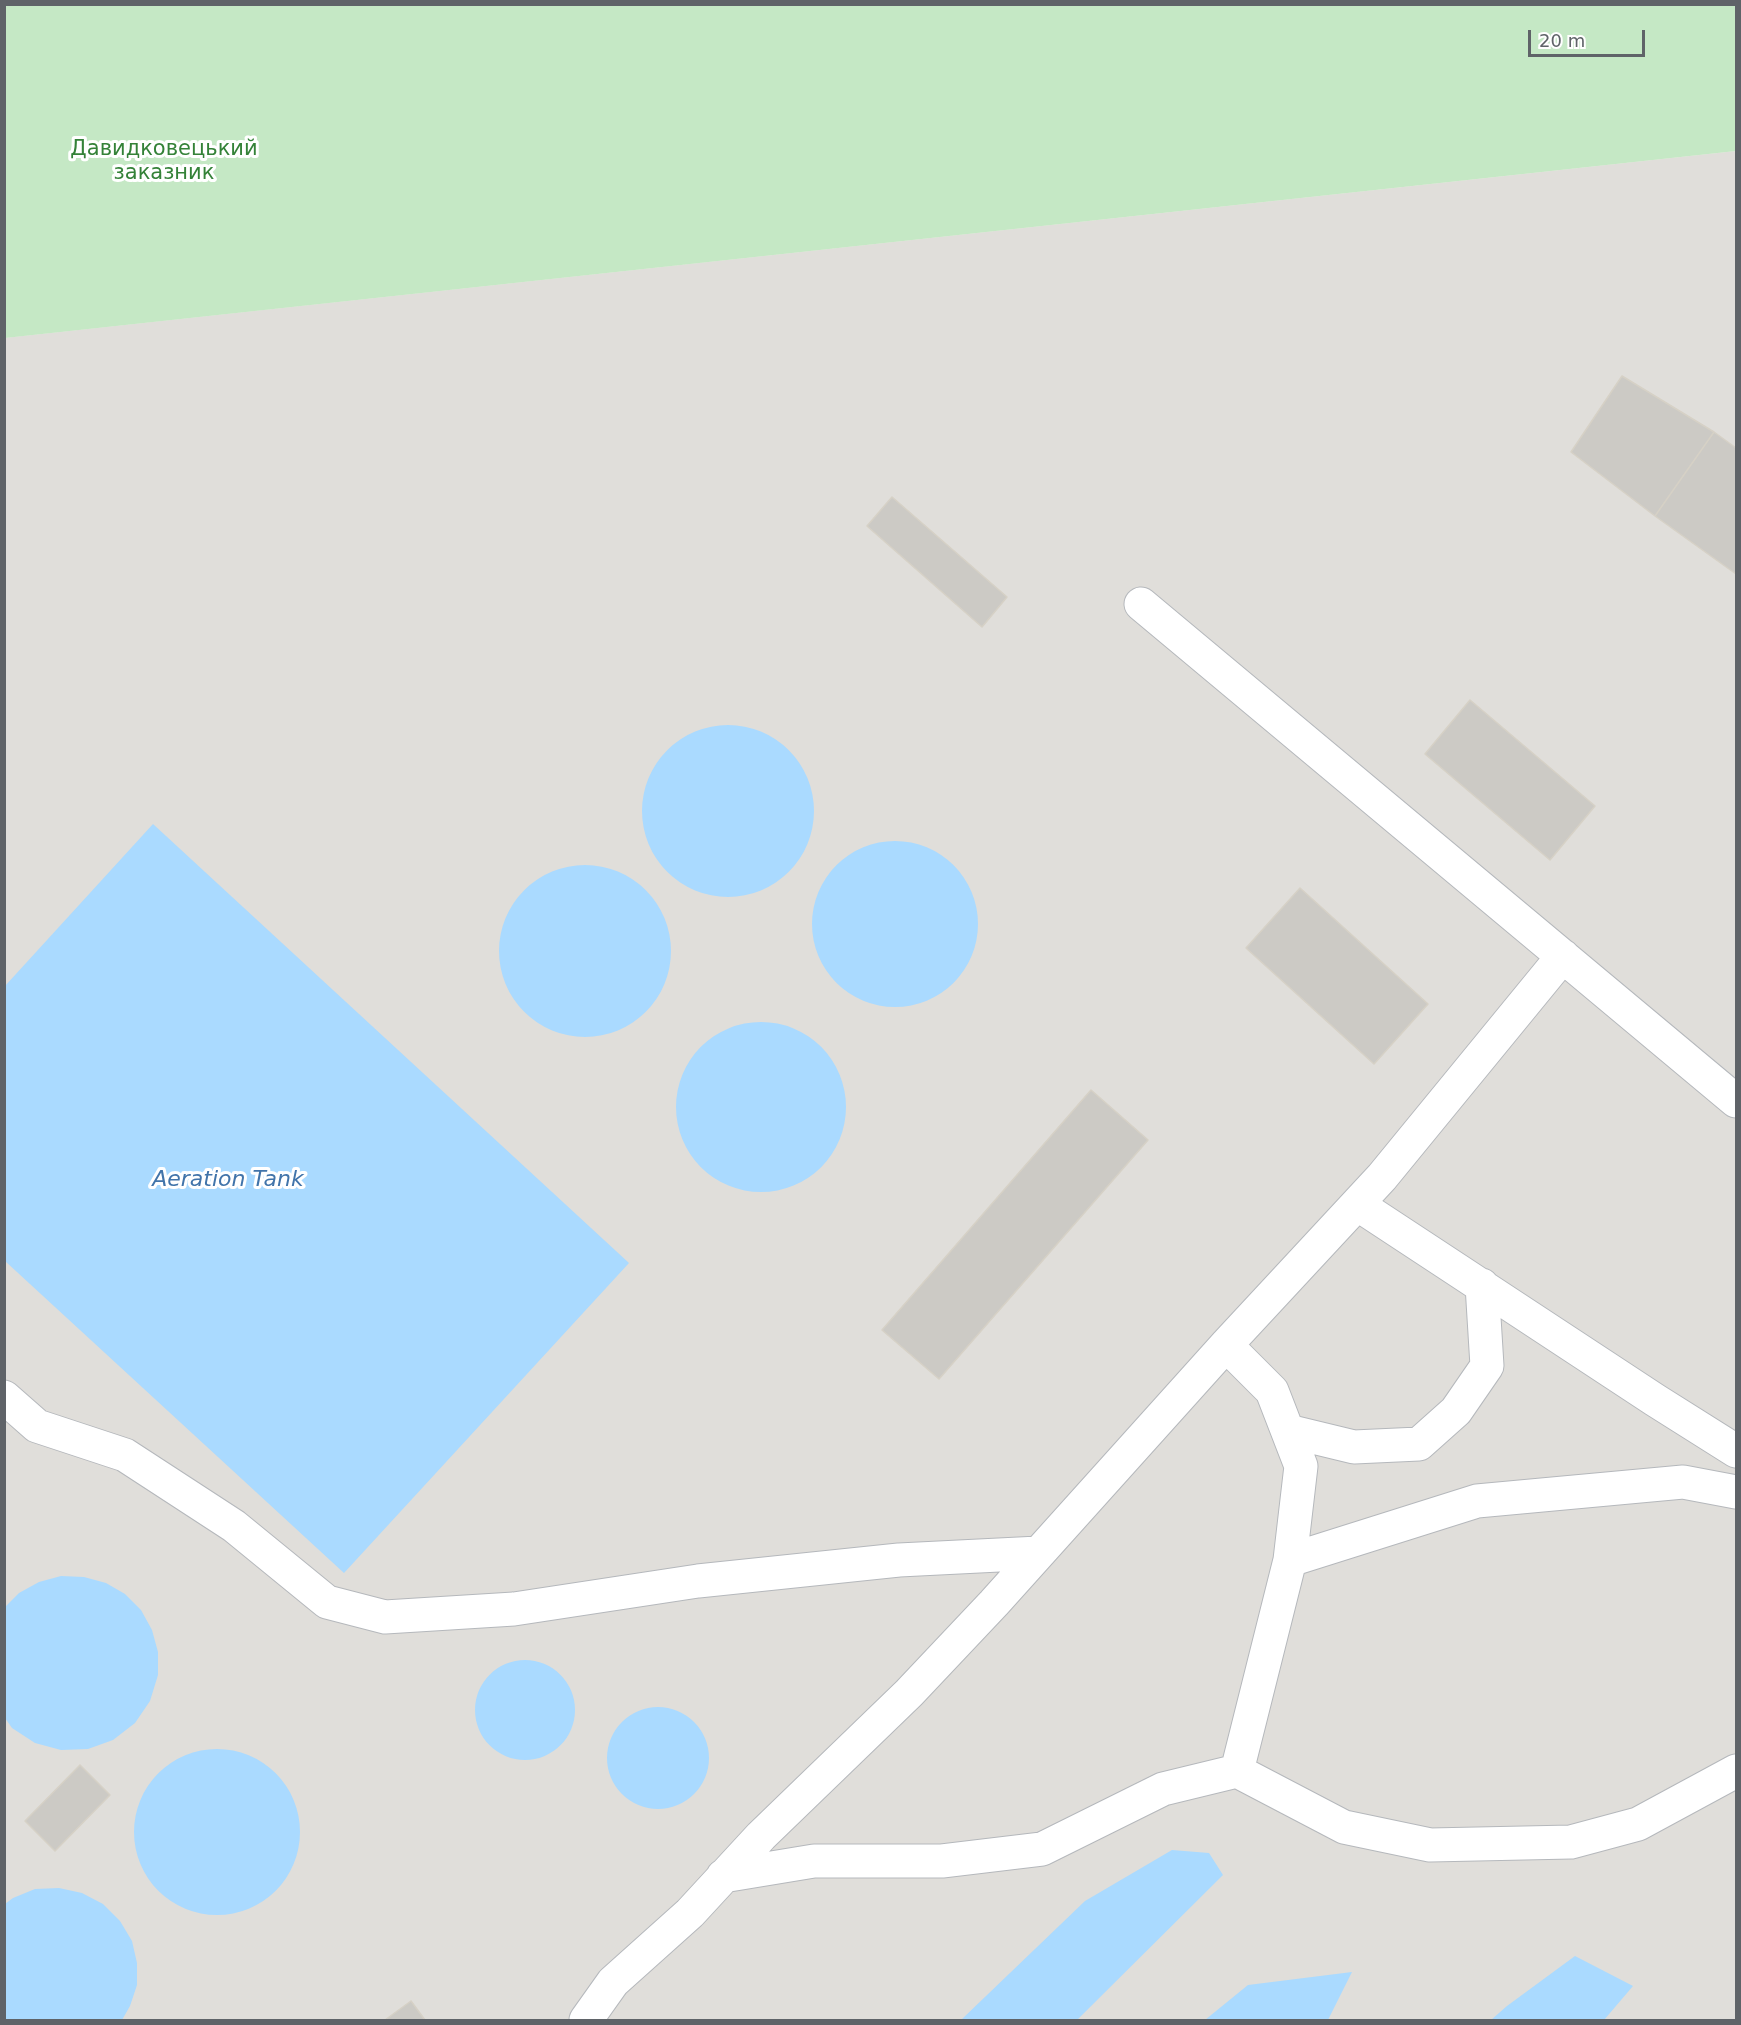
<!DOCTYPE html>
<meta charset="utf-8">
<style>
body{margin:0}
#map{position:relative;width:1741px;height:2025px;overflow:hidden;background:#f1efe8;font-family:"DejaVu Sans",sans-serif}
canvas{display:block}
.frame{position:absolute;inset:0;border:6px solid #5f6368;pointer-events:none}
.scale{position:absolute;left:1528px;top:30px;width:117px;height:27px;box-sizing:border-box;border:3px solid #5f6368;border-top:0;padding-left:8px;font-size:18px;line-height:21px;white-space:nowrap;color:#5f6368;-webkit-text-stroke:4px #fff;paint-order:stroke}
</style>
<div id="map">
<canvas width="1741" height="2025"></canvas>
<div class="frame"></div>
<div class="scale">20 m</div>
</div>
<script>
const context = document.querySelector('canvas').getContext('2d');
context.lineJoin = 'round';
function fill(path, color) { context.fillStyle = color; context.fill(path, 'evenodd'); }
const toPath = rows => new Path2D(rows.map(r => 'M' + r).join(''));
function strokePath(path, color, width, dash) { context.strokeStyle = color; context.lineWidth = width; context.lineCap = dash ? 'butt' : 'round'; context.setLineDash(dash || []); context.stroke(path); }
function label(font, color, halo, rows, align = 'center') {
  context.font = font + ' "DejaVu Sans",sans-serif'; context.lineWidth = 6; context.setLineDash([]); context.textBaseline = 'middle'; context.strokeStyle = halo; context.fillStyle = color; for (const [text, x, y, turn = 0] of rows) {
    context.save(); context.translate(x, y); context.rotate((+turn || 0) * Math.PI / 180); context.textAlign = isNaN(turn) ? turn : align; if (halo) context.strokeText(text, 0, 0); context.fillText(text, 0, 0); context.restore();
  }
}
fill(toPath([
 [1736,151,1736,2020,5,2020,4,338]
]), '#e0deda');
fill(toPath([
 [4,5,1736,5,1736,151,5,338]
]), '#c5e8c5');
fill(toPath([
 '642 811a86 86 0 1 1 172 0a86 86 0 1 1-172 0Z',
 [153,824,629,1263,344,1573,5,1261,5,986],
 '812 924a83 83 0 1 1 166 0a83 83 0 1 1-166 0Z',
 '499 951a86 86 0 1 1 172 0a86 86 0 1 1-172 0Z',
 '676 1107a85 85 0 1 1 170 0a85 85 0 1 1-170 0Z',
 [61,1576,84,1577,106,1583,125,1594,141,1610,152,1630,158,1652,158,1675,150,1701,135,1723,113,1740,88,1749,61,1750,35,1743,12,1728,5,1718,5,1607,19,1593,39,1582],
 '475 1710a50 50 0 1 1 100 0a50 50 0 1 1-100 0Z',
 '607 1758a51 51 0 1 1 102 0a51 51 0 1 1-102 0Z',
 '134 1832a83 83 0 1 1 166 0a83 83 0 1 1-166 0Z',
 [1172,1850,1209,1853,1223,1875,1077,2020,961,2020,1085,1901],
 [59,1888,82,1893,103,1904,120,1921,132,1941,137,1963,137,1985,130,2006,122,2020,5,2020,5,1904,13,1898,35,1889],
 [1575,1956,1633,1986,1604,2020,1491,2020,1507,2006],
 [1352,1972,1328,2020,1205,2020,1248,1985]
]), '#aadaff');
const building = toPath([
 [1622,376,1714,432,1655,516,1571,452,1622,376],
 [1714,432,1736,448,1736,574,1655,516,1714,432],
 [892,497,1007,597,982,627,867,526,892,497],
 [1470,700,1595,806,1550,860,1425,754,1470,700],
 [1300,888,1428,1004,1374,1064,1246,948,1300,888],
 [1091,1090,1148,1140,939,1379,882,1330,1091,1090],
 [80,1765,110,1795,55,1851,25,1821,80,1765],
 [411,2001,425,2020,385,2020,411,2001]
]);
fill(building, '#cccac5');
strokePath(building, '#d6d1c6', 1.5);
const minor = toPath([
 [1141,604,1736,1101],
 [1357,1204,1655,1400,1736,1451],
 [1226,1345,1272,1391,1301,1466,1290,1560],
 [4,1397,37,1426,125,1455,234,1526,327,1602,385,1617,514,1609,698,1581,899,1560,1039,1553],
 [1288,1431,1354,1447,1419,1444,1456,1411,1487,1366,1482,1285],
 [1237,1771,1290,1560,1477,1501,1683,1482,1736,1492],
 [723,1876,814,1861,942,1861,1042,1849,1163,1789,1237,1771,1344,1827,1430,1845,1571,1842,1638,1824,1736,1771],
 [586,2020,613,1982,690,1913,761,1836,909,1693,994,1603,1226,1345,1382,1177,1563,956]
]);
strokePath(minor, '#b5b8bc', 35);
strokePath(minor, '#fff', 33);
label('21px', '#348238', '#fff', [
 ["Давидковецький",164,150],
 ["заказник",164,174]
]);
label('italic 22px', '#4174aa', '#fff', [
 ["Aeration Tank",228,1180]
]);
</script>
